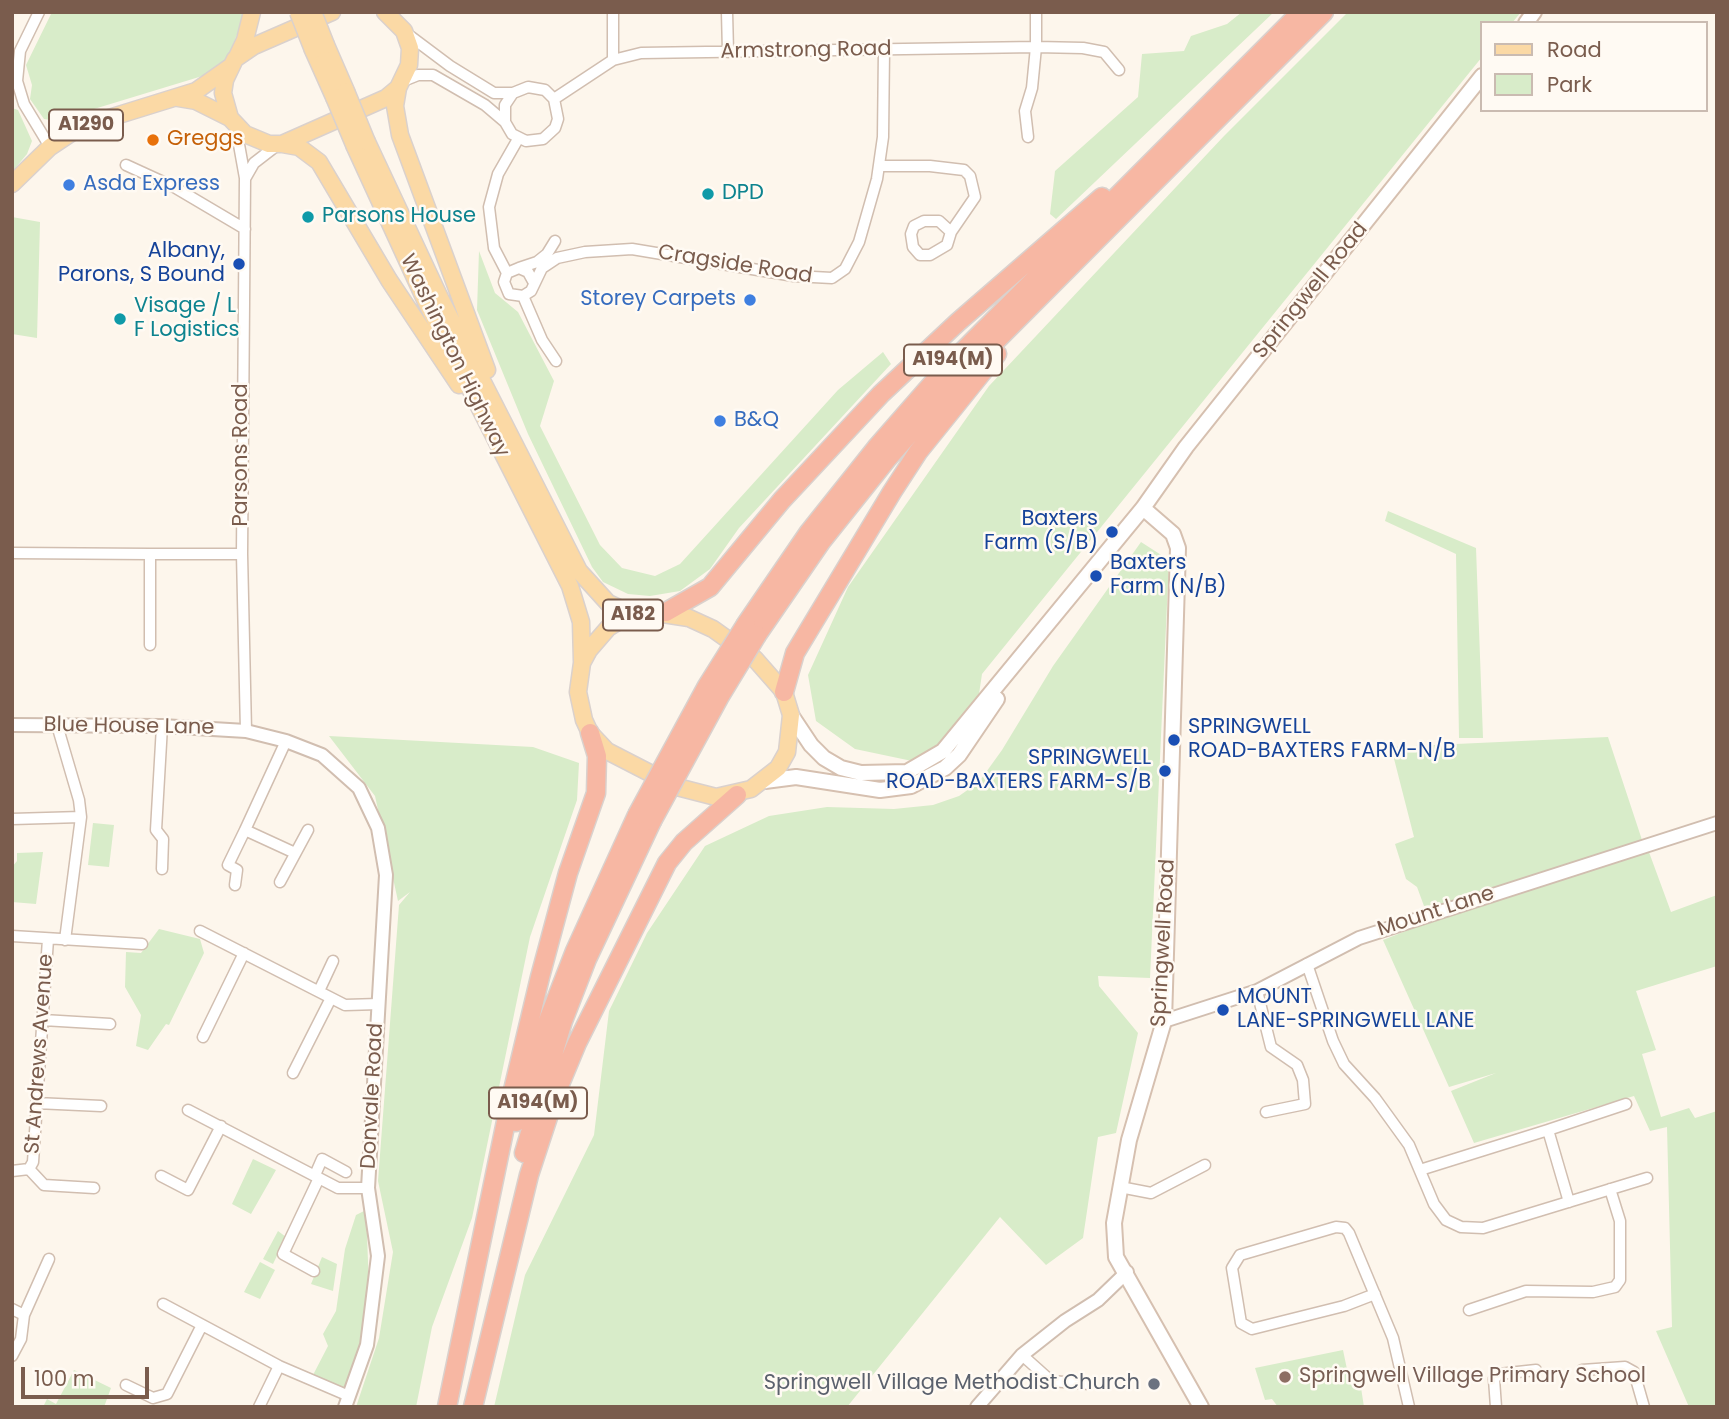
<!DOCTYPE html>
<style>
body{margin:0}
#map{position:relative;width:1729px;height:1419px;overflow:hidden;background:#fdf6ec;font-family:Poppins,sans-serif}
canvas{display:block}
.frame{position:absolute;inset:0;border:14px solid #7a5c4d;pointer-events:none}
.legend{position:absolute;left:1480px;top:21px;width:228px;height:91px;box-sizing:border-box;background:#fffaf3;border:2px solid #cabbb1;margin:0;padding:9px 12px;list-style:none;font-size:21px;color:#7a5c4d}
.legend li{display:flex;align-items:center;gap:14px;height:35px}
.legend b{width:35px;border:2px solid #cabbb1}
.scale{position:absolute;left:21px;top:1367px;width:128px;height:32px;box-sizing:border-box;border:4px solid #7a5c4d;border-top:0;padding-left:9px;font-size:21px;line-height:24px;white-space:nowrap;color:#7a5c4d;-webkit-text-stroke:5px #fffaf3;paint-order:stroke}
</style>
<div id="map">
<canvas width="1729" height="1419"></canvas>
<div class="frame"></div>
<ul class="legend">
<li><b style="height:9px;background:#fbd9a5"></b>Road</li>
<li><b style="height:19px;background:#d8ecc9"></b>Park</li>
</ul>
<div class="scale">100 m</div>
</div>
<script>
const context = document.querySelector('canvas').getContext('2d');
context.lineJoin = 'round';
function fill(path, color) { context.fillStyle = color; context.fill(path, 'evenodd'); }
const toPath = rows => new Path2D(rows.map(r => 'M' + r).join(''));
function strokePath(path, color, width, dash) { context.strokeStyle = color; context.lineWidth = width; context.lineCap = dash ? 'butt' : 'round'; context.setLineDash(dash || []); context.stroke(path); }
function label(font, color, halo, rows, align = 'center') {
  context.font = font + ' Poppins,sans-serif'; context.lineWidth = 5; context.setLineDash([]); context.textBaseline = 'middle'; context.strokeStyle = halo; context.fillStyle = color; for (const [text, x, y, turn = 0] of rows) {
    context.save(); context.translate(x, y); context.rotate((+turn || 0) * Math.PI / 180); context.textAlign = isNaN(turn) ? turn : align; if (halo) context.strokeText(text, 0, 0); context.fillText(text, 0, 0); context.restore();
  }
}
fill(toPath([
 [52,12,246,12,228,57,209,74,94,109,63,122,44,119,30,99,32,85,26,65],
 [1242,12,1274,12,1056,219,1050,214,1055,171,1138,97,1142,54,1184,51,1191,36,1227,24],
 [1348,12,1521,12,1512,23,1482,23,1482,57,982,674,979,694,947,738,912,761,855,749,816,721,808,675,848,587,989,386,1224,136],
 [12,108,18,110,32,141,27,154,12,172],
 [12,217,40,222,37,338,12,334],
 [479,251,495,293,518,312,554,381,540,426,600,545,622,568,655,576,680,564,838,390,883,352,891,364,739,528,710,569,680,591,650,596,628,594,603,582,592,567,528,434,477,310],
 [1388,511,1476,548,1483,738,1459,738,1456,554,1385,521],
 [1141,542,1169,560,1150,978,1098,976,1099,986,1138,1033,1116,1133,1098,1137,1083,1238,1046,1265,1000,1217,847,1407,494,1407,525,1275,594,1135,609,1011,647,933,705,846,769,816,827,807,894,809,933,805,959,796,979,782,1002,750,1053,666],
 [329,736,533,747,579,763,577,800,530,937,472,1218,432,1327,416,1407,356,1407,379,1338,393,1252,378,1181,399,905,410,892,398,901,375,796],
 [1608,737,1642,840,1442,904,1424,906,1417,887,1406,879,1395,844,1414,837,1391,747],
 [93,823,114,825,109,867,88,865],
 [1646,844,1671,912,1717,895,1717,966,1636,991,1656,1050,1642,1054,1661,1117,1689,1108,1695,1118,1717,1111,1717,1407,1689,1407,1656,1331,1672,1327,1667,1127,1650,1131,1634,1096,1474,1143,1451,1091,1496,1073,1449,1087,1383,940,1535,880],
 [43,852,36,904,12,902,12,867,17,861,17,853],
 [159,929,200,939,204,953,169,1025,166,1024,148,1050,136,1046,141,1015,125,987,126,952,141,953],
 [253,1159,276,1170,251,1214,232,1204],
 [366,1210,369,1287,361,1343,346,1389,313,1375,328,1346,323,1334,336,1311,345,1249,356,1215],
 [278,1231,286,1237,273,1264,263,1259],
 [322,1257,337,1264,333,1291,311,1284],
 [260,1262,275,1270,260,1299,244,1292],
 [1343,1350,1348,1374,1360,1381,1364,1407,1278,1407,1272,1399,1265,1400,1255,1368],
 [74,1370,111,1388,104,1407,43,1407,47,1399,56,1404]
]), '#d8ecc9');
const minor = toPath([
 [39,12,20,51,17,81,24,104,50,147],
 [727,12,728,52],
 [613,60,613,12],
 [403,81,418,75,433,75,485,105,505,122,512,134,526,141,543,139,555,128,558,119,554,99,545,90,528,87,513,93,494,93,450,66,406,33],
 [554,99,613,60,641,53,1036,47,1036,12],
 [505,122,505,105,513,93],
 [236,128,245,178,242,554,246,731],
 [1028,137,1025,111,1032,88,1036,47,1083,48,1104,52,1119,70],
 [126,165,174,187,245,229],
 [879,166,930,166,964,170,970,176,975,197,951,232,947,245,930,255,920,255,913,247,911,234,914,226,924,221,939,221,951,232],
 [246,177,254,163,276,146],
 [519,268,537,262,547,254,555,241],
 [507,273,494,248,489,207,498,174,518,139],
 [533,281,528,272,519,268,507,273,504,282,509,294,523,296,531,291,542,268,557,258,585,252,632,249,794,276,832,278,845,269,859,242,877,179,883,137,884,50],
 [523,296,542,340,556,361],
 [12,553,150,554],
 [150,645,150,554,242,554],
 [57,725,79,800,81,817,65,940],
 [286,741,245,830,295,853],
 [12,819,81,817],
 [162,869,163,839,156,830,162,726],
 [280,882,308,830],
 [235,885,237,870,228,865,245,830],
 [200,931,345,1005,379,1004],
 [12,936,142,944],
 [1307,964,1333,1041,1344,1064,1375,1098,1409,1145,1434,1204,1446,1220,1461,1227,1483,1228,1647,1178],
 [319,991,333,961],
 [1257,991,1271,1047,1297,1065,1303,1080,1305,1104,1266,1112],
 [43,1020,110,1024],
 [203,1037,244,953],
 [293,1073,331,998],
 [36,1103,101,1106],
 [188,1110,338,1188,368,1188],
 [29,1169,33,1162,48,939],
 [1420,1170,1548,1130],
 [12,1171,29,1169,44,1185,94,1188],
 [315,1175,322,1159,346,1172],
 [161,1176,188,1190,221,1126],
 [1120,1187,1151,1193,1205,1165],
 [1569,1202,1548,1130,1626,1104],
 [314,1271,283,1254,319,1178],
 [1375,1294,1344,1306,1252,1329,1241,1323,1232,1268,1240,1255,1336,1227,1345,1228,1349,1233,1393,1338,1409,1407],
 [163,1304,279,1366,349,1396],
 [12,1309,24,1315,21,1339,12,1356],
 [1469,1310,1526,1291,1593,1292,1615,1287,1620,1280,1620,1221,1610,1189],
 [24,1315,49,1259],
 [1022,1355,1051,1381,1089,1384],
 [1582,1370,1625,1367,1634,1372,1644,1407],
 [126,1385,153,1398,167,1394,202,1325],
 [259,1407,279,1366],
 [1496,1407,1494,1379,1499,1374,1536,1370]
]);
const tertiary = toPath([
 [12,725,162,726,246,731,286,741,322,755,359,788,378,828,386,875,368,1188,378,1256,367,1345,345,1407],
 [1164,1021,1257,991,1359,938,1717,823],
 [977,1407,1022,1355,1065,1321,1098,1300,1127,1272]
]);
const secondary = toPath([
 [1526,23,1534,12],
 [1143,508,1173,534,1178,548,1164,1021,1129,1140,1114,1223,1116,1257,1201,1407],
 [791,715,811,745,824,758,841,768,861,773,907,772,943,751,1143,508,1186,447,1482,76],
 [765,781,796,777,880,790,911,786,945,768,959,755,997,699]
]);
const primary = toPath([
 [332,12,254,46,235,59,225,80,223,93,230,118,245,134,269,144,282,144,386,98,398,88,409,65,410,48,404,31,385,12],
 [326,45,346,91],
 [313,50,334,97],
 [237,57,245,40,252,12],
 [398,88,395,106,400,135,487,370],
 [178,98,196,101,230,118],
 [367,142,440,298,579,571,608,603,634,615],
 [282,144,299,147,319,162,389,280,459,385],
 [355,147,427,304,570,586,581,622,582,661],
 [12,184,50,147,80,127,196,91,230,67],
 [650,612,689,618,713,629,755,659,784,692,791,715,787,752,778,768,751,789,716,797,677,787,607,751,590,733,584,720,578,692,582,663,589,650,608,628,621,620,650,612]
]);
const motorway = toPath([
 [666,612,710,587,782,500,881,394,958,322,1102,197],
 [746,624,809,532,876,448,946,368,1301,12],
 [757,635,821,542,888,458,960,377,1324,12],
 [784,692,795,653,892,492,918,452,997,354],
 [516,1122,549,1018,575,951,637,815],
 [524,1153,563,1021,587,959,652,821],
 [447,1407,509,1107,540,977,568,873,596,793,597,756,590,733],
 [473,1407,529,1175,555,1096,577,1043,667,863,684,842,737,795]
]);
strokePath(minor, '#d1beb0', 13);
strokePath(tertiary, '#d1beb0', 16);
strokePath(secondary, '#d6c0b0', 18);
strokePath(primary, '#dad1cd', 19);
strokePath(motorway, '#dad1cd', 21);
strokePath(minor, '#fff', 10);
strokePath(tertiary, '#fff', 12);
strokePath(secondary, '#fff', 14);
strokePath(primary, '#fbd9a5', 16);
strokePath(motorway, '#f7b7a3', 18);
const primaryBridge = toPath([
 [298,12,313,50],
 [313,12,326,45],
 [346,91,367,142],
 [334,97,355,147]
]);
const motorwayBridge = toPath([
 [637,815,707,686,746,624],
 [652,821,720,696,757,635]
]);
strokePath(primaryBridge, '#dad1cd', 19, []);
strokePath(motorwayBridge, '#dad1cd', 21, []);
strokePath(primaryBridge, '#fbd9a5', 16);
strokePath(motorwayBridge, '#f7b7a3', 18);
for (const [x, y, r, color] of [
 [153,140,7,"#e8710a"],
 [69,185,7,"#3f7fe0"],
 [708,194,7,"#0f9aa8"],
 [308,217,7,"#0f9aa8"],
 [239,264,7,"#1a4fb4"],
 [750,300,7,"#3f7fe0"],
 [120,319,7,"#0f9aa8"],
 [720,421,7,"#3f7fe0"],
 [1112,532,7,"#1a4fb4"],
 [1096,576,7,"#1a4fb4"],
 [1174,740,7,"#1a4fb4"],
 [1165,771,7,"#1a4fb4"],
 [1223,1010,7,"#1a4fb4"],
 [1285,1377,7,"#8d6e63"],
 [1154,1384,7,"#6b7280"]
]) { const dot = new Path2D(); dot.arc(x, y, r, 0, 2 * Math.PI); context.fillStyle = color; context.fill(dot); strokePath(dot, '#fffaf3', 2.5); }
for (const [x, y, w] of [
 [86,125,74],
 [953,360,98],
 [633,615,60],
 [538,1103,98]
]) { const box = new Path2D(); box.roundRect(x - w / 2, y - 15.5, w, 31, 5); context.fillStyle = '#fffaf3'; context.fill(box); strokePath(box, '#7a5c4d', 2); }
label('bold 19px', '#7a5c4d', null, [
 ["A1290",86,125],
 ["A194(M)",953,360],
 ["A182",633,615],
 ["A194(M)",538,1103]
]);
label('21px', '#7a5c4d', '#fffaf3', [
 ["Armstrong Road",806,51,-1],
 ["Cragside Road",735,265,9],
 ["Springwell Road",1311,291,-51],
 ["Washington Highway",454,356,64],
 ["Parsons Road",242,455,-90],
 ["Blue House Lane",129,727,1],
 ["Mount Lane",1436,912,-18],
 ["Springwell Road",1164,943,-87],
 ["St Andrews Avenue",40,1054,-86],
 ["Donvale Road",373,1096,-87]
]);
label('21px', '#c56008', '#fffaf3', [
 ["Greggs",167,140]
], 'left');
label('21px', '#366cbe', '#fffaf3', [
 ["Asda Express",83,185],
 ["Storey Carpets",736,300,"right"],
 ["B&Q",734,421]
], 'left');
label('21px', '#0d838f', '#fffaf3', [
 ["DPD",722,194],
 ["Parsons House",322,217],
 ["Visage / L",134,307],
 ["F Logistics",134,331]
], 'left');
label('21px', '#164399', '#fffaf3', [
 ["Albany,",225,252],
 ["Parons, S Bound",225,276],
 ["Baxters",1098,520],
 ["Farm (S/B)",1098,544],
 ["Baxters",1110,564,"left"],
 ["Farm (N/B)",1110,588,"left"],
 ["SPRINGWELL",1188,728,"left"],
 ["ROAD-BAXTERS FARM-N/B",1188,752,"left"],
 ["SPRINGWELL",1151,759],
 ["ROAD-BAXTERS FARM-S/B",1151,783],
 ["MOUNT",1237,998,"left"],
 ["LANE-SPRINGWELL LANE",1237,1022,"left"]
], 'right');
label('21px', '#785e54', '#fffaf3', [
 ["Springwell Village Primary School",1299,1377]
], 'left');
label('21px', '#5b616d', '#fffaf3', [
 ["Springwell Village Methodist Church",1140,1384]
], 'right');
</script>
